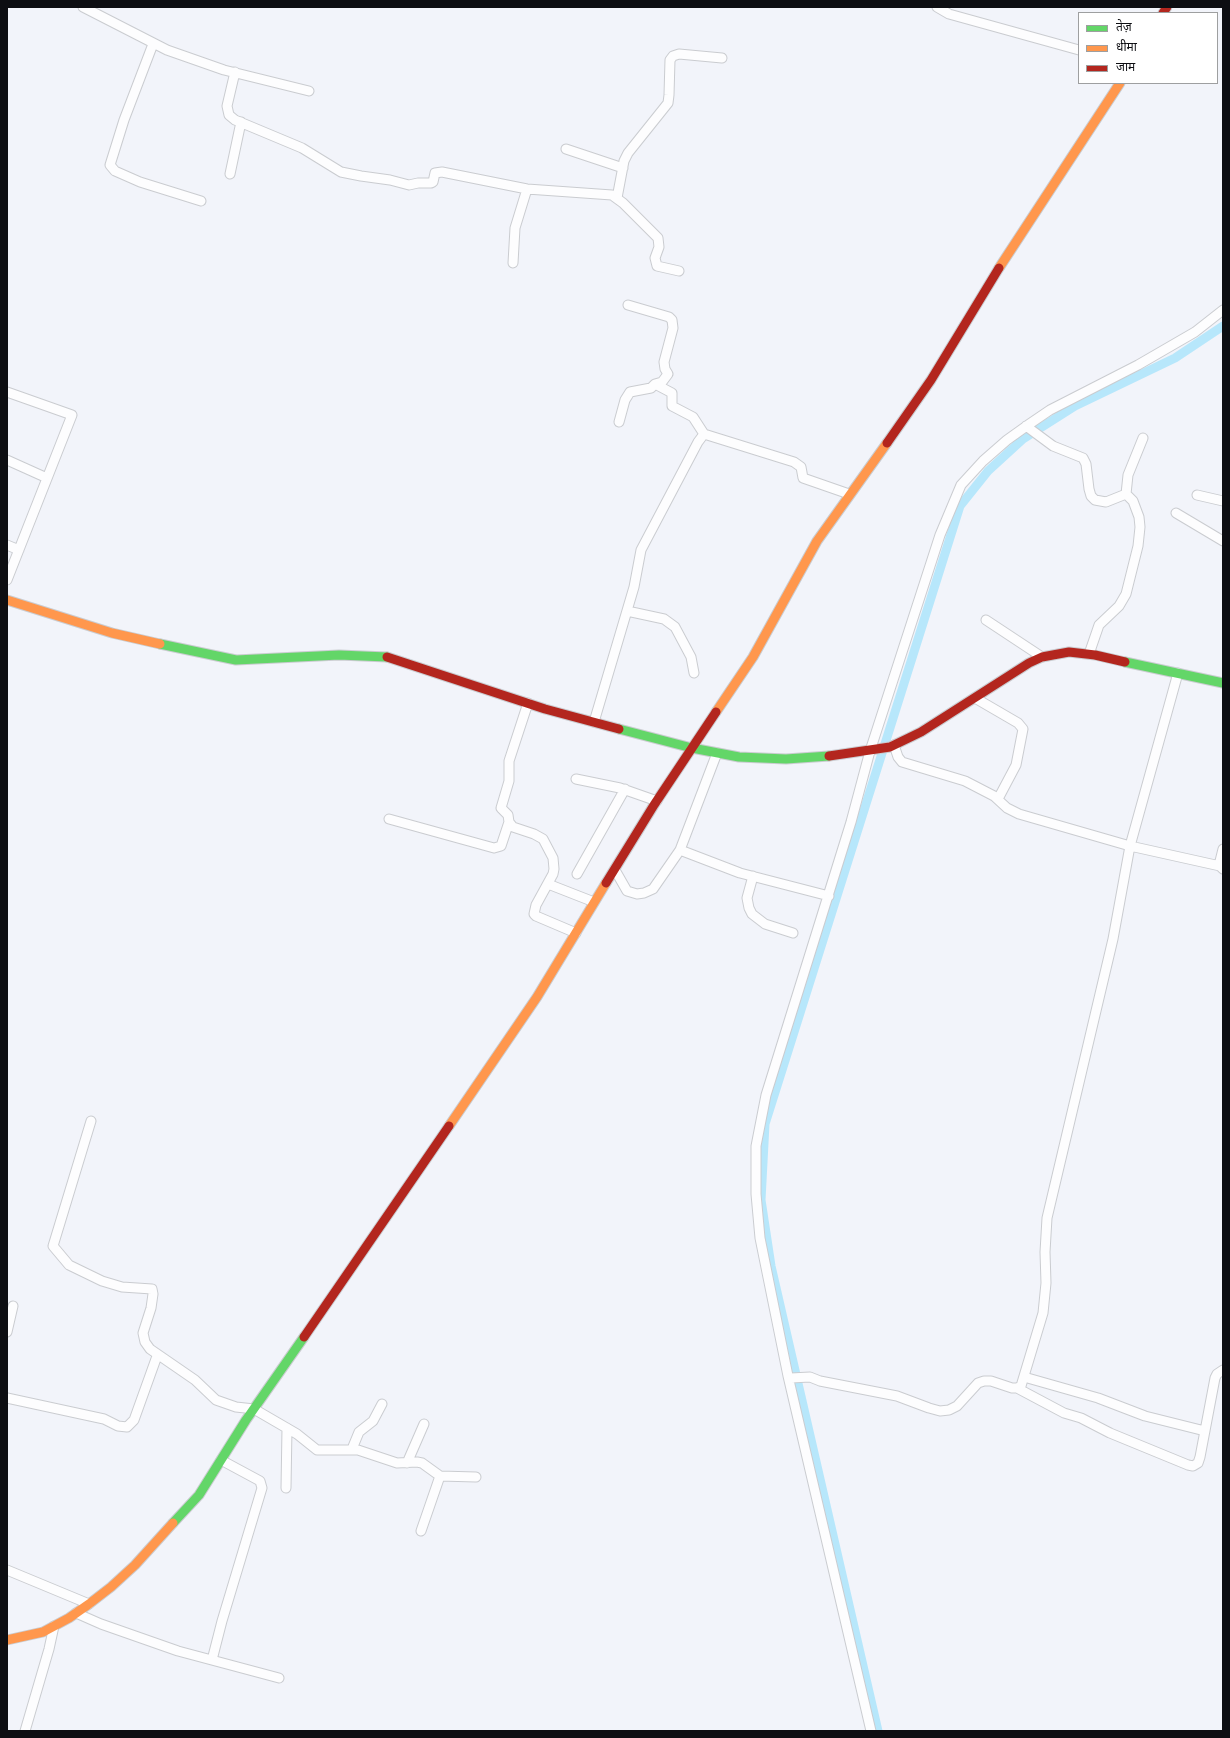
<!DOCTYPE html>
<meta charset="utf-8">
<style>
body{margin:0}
#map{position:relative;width:1230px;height:1738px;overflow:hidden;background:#f2f4fa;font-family:"Times New Roman","Noto Sans Devanagari",serif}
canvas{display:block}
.frame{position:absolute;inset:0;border:8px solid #0d0e12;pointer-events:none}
.legend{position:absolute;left:1078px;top:12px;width:140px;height:72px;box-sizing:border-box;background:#fff;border:1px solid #9e9fa0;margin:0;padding:5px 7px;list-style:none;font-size:12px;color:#0d0e12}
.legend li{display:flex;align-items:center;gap:8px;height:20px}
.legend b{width:20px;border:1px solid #9e9fa0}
</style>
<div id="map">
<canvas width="1230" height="1738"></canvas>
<div class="frame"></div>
<ul class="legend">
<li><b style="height:5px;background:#63d668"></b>तेज़</li>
<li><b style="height:5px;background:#ff974d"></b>धीमा</li>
<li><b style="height:5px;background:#b3261e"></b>जाम</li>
</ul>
</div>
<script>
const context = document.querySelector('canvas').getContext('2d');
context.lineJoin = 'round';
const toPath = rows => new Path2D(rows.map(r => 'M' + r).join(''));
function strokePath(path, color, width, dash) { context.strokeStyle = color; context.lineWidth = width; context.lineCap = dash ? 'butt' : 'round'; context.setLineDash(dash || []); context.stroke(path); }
strokePath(toPath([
 [878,1731,771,1266,761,1200,765,1124,960,506,988,471,1023,439,1075,406,1175,358,1223,326]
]), '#b7e7fb', 9);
const street = toPath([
 [83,7,167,50,224,70,309,91],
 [937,7,949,14,1079,50],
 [153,44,124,120,110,165,115,171,140,182,201,201],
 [235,72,227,106,229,115,235,120,302,148,341,172,361,176,390,180,409,185,418,183,431,183,433,182,435,173,442,172,527,189,612,195,623,203,658,238,659,247,655,258,657,266,679,271],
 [566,149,623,168],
 [230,174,241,122],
 [617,198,624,161,628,153,668,103,669,95,670,60,673,56,679,54,722,58],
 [513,263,515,228,527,189],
 [655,384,672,393,672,406,693,417,704,434],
 [7,392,72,415,7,580],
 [619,422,625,400,630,392,651,388,655,384,662,382,668,374,665,369,664,362,673,328,672,320,669,317,628,305],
 [1026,426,1053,446,1083,458,1086,464,1089,489,1091,496,1095,500,1106,502,1126,494,1133,501,1139,517,1140,527,1138,546,1126,594,1119,606,1099,625,1089,654],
 [7,460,47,478],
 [1126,494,1128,475,1143,438],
 [1197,495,1223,501],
 [1176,513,1223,541],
 [7,545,19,550],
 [627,611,664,619,675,627,691,657,694,673],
 [986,620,1042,657],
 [975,698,1018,723,1023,729,1016,765,998,799],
 [528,703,509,761,509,781,501,808,508,815,509,822,513,827,534,834,543,839,553,858,554,869,553,874,536,905,534,914,536,916,576,933],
 [594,722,634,587,641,550,698,442,704,434,794,462,801,467,803,478,849,494],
 [894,745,898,757,902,762,965,781,994,796,1007,808,1019,814,1130,846,1220,866],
 [717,753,680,850,740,873,829,896],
 [576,779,620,788,657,801],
 [389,819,494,848,501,846,509,822],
 [1223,849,1220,861,1220,866,1223,869],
 [615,870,627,891,637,894,644,893,653,889,680,850],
 [577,874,625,789],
 [753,876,747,898,749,908,752,914,765,924,793,933],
 [548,884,594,902],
 [91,1121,53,1246,69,1265,102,1281,122,1287,152,1289,153,1294,151,1308,143,1333,145,1342,150,1349,195,1380,216,1400,236,1407,254,1409,297,1434,317,1450,358,1450,397,1463,417,1462,422,1463,440,1476,476,1477],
 [7,1332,13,1306],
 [788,1376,791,1378,810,1377,820,1381,897,1396,929,1408,940,1411,949,1410,957,1406,978,1383,984,1381,991,1381,1012,1388,1017,1388,1021,1386,1043,1313,1046,1283,1045,1252,1047,1218,1113,939,1130,846,1178,673],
 [1024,1377,1098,1398,1145,1416,1205,1431],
 [1017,1388,1064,1413,1081,1418,1110,1433,1188,1465,1193,1466,1198,1463,1200,1457,1215,1378,1217,1374,1223,1370],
 [7,1398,104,1419,118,1426,127,1427,134,1420,157,1356],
 [352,1449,359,1432,373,1421,382,1404],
 [407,1463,424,1424],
 [286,1488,287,1428],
 [421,1531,440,1476],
 [7,1570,89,1604],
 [76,1613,101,1624,178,1651,279,1678],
 [212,1660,222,1621,262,1488,260,1481,221,1460],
 [25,1731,49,1649,54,1626],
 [871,1731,788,1376,760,1238,756,1194,756,1146,766,1095,851,822,870,751,940,535,961,485,983,461,1007,440,1028,425,1050,410,1138,365,1195,332,1223,310]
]);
const fast = toPath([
 [160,644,236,660,339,655,387,657],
 [1125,662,1223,683],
 [619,729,692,748,739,757,786,759,829,756],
 [173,1523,199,1495,246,1420,304,1337]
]);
const slow = toPath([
 [999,268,1120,83],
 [7,600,112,633,160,644],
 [716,712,753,657,817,541,887,443],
 [449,1126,537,997,606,883],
 [7,1640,43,1632,69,1618,89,1604,111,1587,135,1565,173,1523]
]);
const jam = toPath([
 [1163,13,1167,7],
 [887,443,931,380,999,268],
 [387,657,545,709,619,729],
 [829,756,890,747,921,732,1029,663,1042,657,1069,652,1095,655,1125,662],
 [606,883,654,805,716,712],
 [304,1337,449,1126]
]);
strokePath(street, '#caccd0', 11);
strokePath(fast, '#caccd0', 11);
strokePath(slow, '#caccd0', 11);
strokePath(jam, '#caccd0', 11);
strokePath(street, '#fdfdfe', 9);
strokePath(fast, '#63d668', 9);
strokePath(slow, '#ff974d', 9);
strokePath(jam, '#b3261e', 9);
</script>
